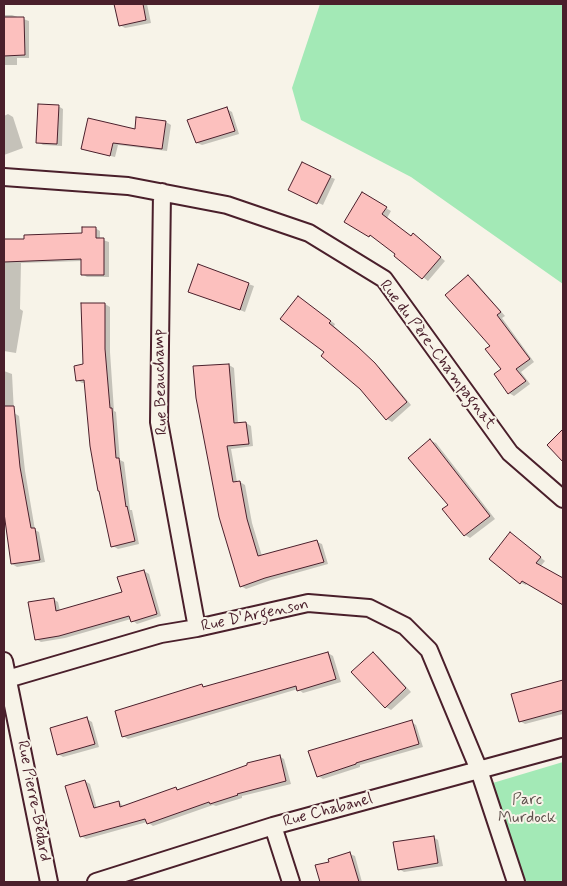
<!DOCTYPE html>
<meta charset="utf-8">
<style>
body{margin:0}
#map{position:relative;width:567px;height:886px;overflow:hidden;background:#f7f3e8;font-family:Mynerve,sans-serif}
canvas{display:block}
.frame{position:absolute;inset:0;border:5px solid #4a1f2b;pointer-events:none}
</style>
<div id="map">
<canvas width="567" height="886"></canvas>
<div class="frame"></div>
</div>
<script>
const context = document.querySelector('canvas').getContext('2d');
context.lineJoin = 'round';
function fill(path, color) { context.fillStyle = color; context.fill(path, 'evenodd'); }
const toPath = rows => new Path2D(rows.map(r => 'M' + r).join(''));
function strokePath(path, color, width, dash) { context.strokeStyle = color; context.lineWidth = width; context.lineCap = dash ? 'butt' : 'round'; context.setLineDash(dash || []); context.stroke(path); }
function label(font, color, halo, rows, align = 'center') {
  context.font = font + ' Mynerve,sans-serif'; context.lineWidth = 4; context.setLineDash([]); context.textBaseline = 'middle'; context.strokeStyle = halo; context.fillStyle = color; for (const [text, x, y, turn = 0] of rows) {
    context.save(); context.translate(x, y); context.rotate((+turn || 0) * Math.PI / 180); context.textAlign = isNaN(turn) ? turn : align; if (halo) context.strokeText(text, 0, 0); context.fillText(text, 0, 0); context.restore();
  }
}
fill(toPath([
 [320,4,563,4,563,284,411,177,301,120,292,88],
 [563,762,563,882,509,882,486,785]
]), '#a3e9b6');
fill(toPath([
 [116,4,147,4,151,23,125,28,120,25],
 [4,15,12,15,29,21,29,58,17,58,17,65,4,65],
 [58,106,63,109,62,146,43,145,38,142],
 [227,109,232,112,239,134,202,145,197,143],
 [8,114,13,117,23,148,4,155,4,116],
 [166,122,171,125,167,151,118,145,115,157,88,151,83,148,136,130],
 [330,177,335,179,323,205,295,192],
 [362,194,391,211,387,218,412,237,418,238,445,261,428,281,396,255,397,254,375,238,346,221],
 [95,228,100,231,100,239,109,242,109,277,87,277,82,274,82,261,21,263,20,309,23,311,16,353,4,351,4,240,25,241,83,234],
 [198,266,254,286,245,312,190,291],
 [468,276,473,279,505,316,502,318,534,362,521,372,530,384,514,396,509,393,502,370,492,346],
 [303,300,335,324,334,326,380,368,411,405,392,422,387,419,361,388,326,352],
 [105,304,110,307,110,352,114,411,116,412,120,460,124,462,130,510,132,510,139,544,118,549,113,546,86,383,82,383,77,380,85,365],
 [229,365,234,368,238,424,246,423,251,426,253,446,231,449,237,482,240,482,245,485,252,523,262,556,317,542,322,544,328,564,271,580,246,589,241,586,220,517],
 [4,371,12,374,14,413,19,416,25,471,35,530,39,532,45,562,17,567,12,564,4,506],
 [431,441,436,443,495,519,470,538,465,535,449,505],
 [515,537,545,561,540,567,563,580,563,603,527,583,526,585,521,583],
 [144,571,149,574,161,616,137,624,131,619,65,638,41,642,36,639,53,599,58,602,60,611,123,593],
 [328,653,333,656,341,682,303,693,298,689,128,739,123,736,202,686,205,687],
 [373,653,378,656,411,692,391,710,386,707],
 [563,681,563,714,525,724,520,721,513,694],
 [87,719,92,722,99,747,63,757,58,754],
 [411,722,416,725,423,747,360,765,360,767,323,779,318,776],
 [279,756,284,759,291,784,242,796,242,798,216,806,213,805,153,826,147,822,86,839,81,836,85,781,90,784,97,809,119,802,124,807,176,788,179,790],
 [433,837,438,840,443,866,404,872,399,869],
 [350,854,355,856,362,882,322,882,317,866,330,863]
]), '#0003');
const building = toPath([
 [114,4,143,4,146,20,119,26,114,4],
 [4,17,24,17,25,55,4,56,4,17],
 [38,104,59,105,57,144,36,143,38,104],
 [227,107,235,131,196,143,187,120,227,107],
 [136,117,166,121,162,149,113,143,110,156,81,149,88,118,135,129,136,117],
 [302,162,331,176,317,204,288,190,302,162],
 [362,192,387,207,382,214,411,236,413,233,441,257,422,279,394,256,395,254,370,235,369,237,344,222,362,192],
 [82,227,96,227,96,238,104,238,104,275,81,275,81,259,4,262,4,239,24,239,24,235,82,233,82,227],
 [198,264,249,283,240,310,188,292,198,264],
 [468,275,501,312,497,315,530,359,516,369,526,381,508,394,494,374,501,369,485,349,490,346,445,295,468,275],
 [298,296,331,321,329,323,358,347,375,363,407,402,386,420,360,389,321,356,324,352,280,319,298,296],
 [81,303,105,303,105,349,110,408,112,408,116,458,119,458,126,507,127,506,135,541,111,547,99,491,98,491,90,446,84,380,76,381,74,366,83,364,81,303],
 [229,364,234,423,246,422,249,444,227,446,233,482,240,481,247,519,258,556,317,540,324,562,265,578,240,587,219,517,196,398,193,366,229,364],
 [4,406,14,406,20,467,31,528,35,528,40,560,11,564,4,513,4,406],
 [563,429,563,462,547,445,563,429],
 [430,439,490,516,464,536,442,509,448,505,408,458,430,439],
 [510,532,541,557,536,563,563,578,563,605,522,581,520,584,489,559,510,532],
 [144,570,157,614,131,622,129,616,59,636,35,640,28,602,54,598,56,611,122,592,117,577,144,570],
 [328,652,336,679,297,691,296,686,122,737,115,711,202,684,203,687,328,652],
 [373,652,406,688,385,708,351,672,373,652],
 [563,680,563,710,519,722,511,694,563,680],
 [87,717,95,744,57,755,50,728,87,717],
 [412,720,419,744,356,763,356,764,317,777,308,751,412,720],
 [280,755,286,781,237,794,238,795,210,804,209,802,147,824,145,819,80,837,65,786,85,780,94,808,119,801,120,807,176,787,177,790,247,765,247,763,280,755],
 [434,836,438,863,398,870,393,842,434,836],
 [350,852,359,882,320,882,315,865,329,862,328,859,350,852]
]);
fill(building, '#fcc0be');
strokePath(building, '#4a1f2b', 1);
const street = toPath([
 [4,177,128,186,227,205,309,233,384,279,510,453,563,499],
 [162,192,159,422,197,628],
 [4,661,49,882],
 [4,680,161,634,197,628,308,603,369,608,405,626,429,650,479,770,516,882],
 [273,826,291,882],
 [96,882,273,826,563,747]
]);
strokePath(street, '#4a1f2b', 20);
strokePath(street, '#f7f3e8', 16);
label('16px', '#4a1f2b', '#f7f3e8', [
 ["Rue du Père-Champagnat",437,355,53],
 ["Rue Beauchamp",161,382,-92],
 ["Rue D'Argenson",255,616,-12],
 ["Rue Pierre-Bédard",33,801,79],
 ["Rue Chabanel",328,811,-15]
]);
label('16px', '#60524e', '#f7f3e8', [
 ["Parc",527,801],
 ["Murdock",527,819]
]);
</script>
